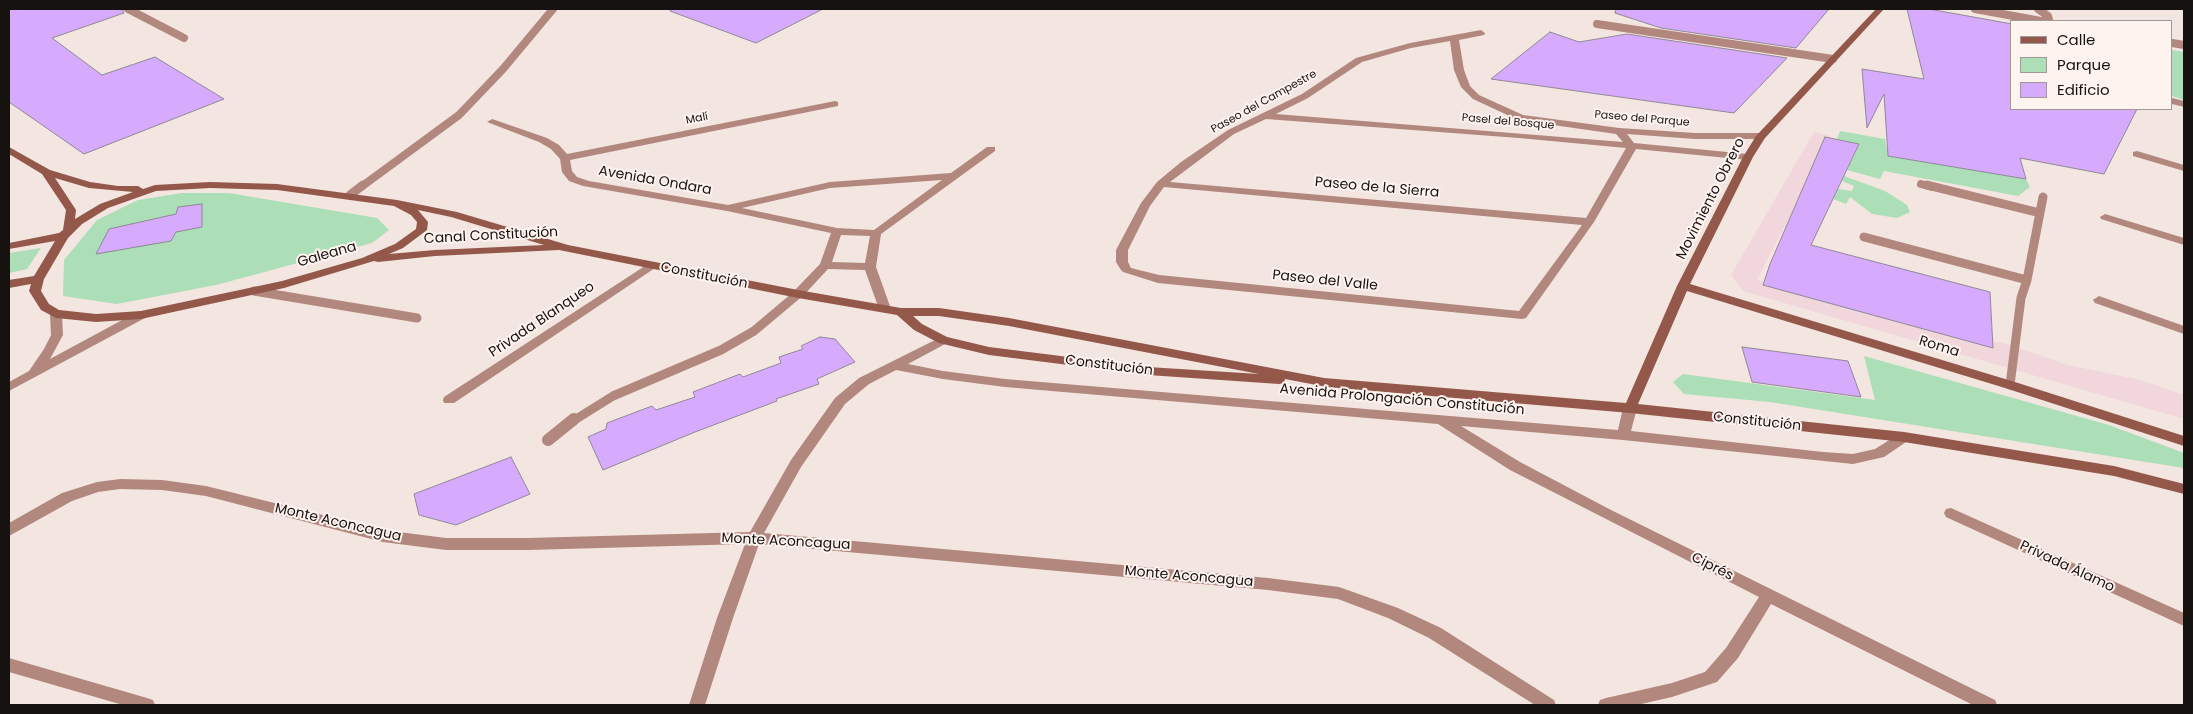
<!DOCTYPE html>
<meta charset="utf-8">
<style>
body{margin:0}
#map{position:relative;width:2193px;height:714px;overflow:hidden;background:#f3e5df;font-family:Poppins,sans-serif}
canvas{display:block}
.frame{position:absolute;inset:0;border:10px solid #161210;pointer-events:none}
.legend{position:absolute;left:2010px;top:20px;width:162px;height:90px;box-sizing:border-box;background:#fef3ee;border:1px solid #a19995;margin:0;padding:6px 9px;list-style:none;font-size:15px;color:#161210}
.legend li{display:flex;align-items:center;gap:10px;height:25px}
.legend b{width:25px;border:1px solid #a19995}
</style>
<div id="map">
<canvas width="2193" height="714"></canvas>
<div class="frame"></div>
<ul class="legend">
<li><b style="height:6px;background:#94584b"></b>Calle</li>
<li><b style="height:14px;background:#acdfb8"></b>Parque</li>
<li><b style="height:14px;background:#d6aafc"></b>Edificio</li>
</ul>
</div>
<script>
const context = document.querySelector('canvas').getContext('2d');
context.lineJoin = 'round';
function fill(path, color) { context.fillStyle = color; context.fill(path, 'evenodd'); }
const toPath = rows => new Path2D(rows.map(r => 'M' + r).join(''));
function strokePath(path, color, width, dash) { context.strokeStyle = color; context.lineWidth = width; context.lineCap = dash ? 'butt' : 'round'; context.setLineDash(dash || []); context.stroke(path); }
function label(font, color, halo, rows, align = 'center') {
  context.font = font + ' Poppins,sans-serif'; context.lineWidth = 4; context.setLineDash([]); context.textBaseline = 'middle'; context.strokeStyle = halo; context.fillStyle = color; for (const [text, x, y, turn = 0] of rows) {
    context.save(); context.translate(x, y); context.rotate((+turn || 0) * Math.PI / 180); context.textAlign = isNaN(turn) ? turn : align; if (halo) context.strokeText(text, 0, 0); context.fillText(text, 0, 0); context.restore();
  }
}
fill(toPath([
 [1814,132,1831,136,1757,280,1985,340,2007,344,2068,365,2141,380,2184,395,2184,419,1743,291,1731,275]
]), '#f1d7db');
fill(toPath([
 [2172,50,2184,52,2184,100,2172,96],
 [1840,131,1885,139,1888,156,2026,179,2030,187,2018,196,1884,171,1880,179,1847,170,1859,145,1837,139],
 [1844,176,1885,191,1907,205,1910,212,1897,218,1872,214,1850,197,1846,204,1833,199,1838,189,1852,191,1854,186,1842,181],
 [182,193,229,193,377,218,389,230,372,243,216,285,117,304,63,296,64,260,97,220,138,200],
 [41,248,27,269,9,273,9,253],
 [1864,356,2109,425,2184,453,2184,468,1770,402,1684,394,1673,382,1683,374,1875,400]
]), '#acdfb8');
const building = toPath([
 [9,9,122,9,124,13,52,38,102,75,155,57,224,99,84,154,9,102,9,9],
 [670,9,823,9,756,43,670,11,670,9],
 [1616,9,1829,9,1796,48,1661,28,1615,13,1616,9],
 [1907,9,1929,9,2012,24,2012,109,2137,109,2104,174,2020,158,2026,179,1888,156,1884,94,1867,128,1862,69,1924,79,1907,9],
 [1550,32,1579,42,1627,34,1787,58,1734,113,1491,79,1550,32],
 [1825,137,1859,144,1811,245,1990,292,1993,348,1763,285,1770,264,1825,137],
 [202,204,202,227,176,232,171,241,96,254,109,229,176,214,178,207,202,204],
 [820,337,835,339,855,362,817,379,819,384,776,399,777,401,695,432,603,470,588,437,606,429,607,423,652,406,656,410,695,397,693,392,740,374,743,377,781,363,779,357,803,349,801,346,820,337],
 [1742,347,1848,361,1861,397,1752,382,1742,347],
 [511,457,530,494,456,525,419,515,414,494,511,457]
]);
fill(building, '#d6aafc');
strokePath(building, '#8f8995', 1);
strokePath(toPath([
 [128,9,184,38],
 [1975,9,2041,21,2049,20,2048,16,2038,9],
 [1597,24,1833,59],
 [2172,43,2184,45],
 [1921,184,1932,187],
 [361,187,459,115,503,69,553,9]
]), '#b2877e', 8);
strokePath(toPath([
 [1927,185,2040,213],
 [350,195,363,185],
 [1864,237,2027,280,2021,298,2010,385],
 [2027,280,2043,197],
 [254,291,417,318],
 [573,421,613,396,721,350,754,331,798,294]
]), '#b2877e', 9);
strokePath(toPath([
 [548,440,574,419]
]), '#b2877e', 12);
fill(toPath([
 [1481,30,1485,33,1484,35,1459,40,1464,70,1470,86,1479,95,1523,115,1619,128,1695,133,1761,133,1766,136,1761,139,1695,139,1627,134,1634,143,1748,154,1753,157,1748,160,1636,149,1594,222,1526,318,1522,319,1158,283,1123,272,1121,270,1116,262,1116,250,1141,203,1157,182,1181,162,1228,130,1302,94,1356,58,1410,43,1481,30],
 [1450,41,1454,70,1461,87,1473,99,1518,120,1616,134,1623,142,1276,114,1308,98,1362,62,1411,48,1450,41],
 [1266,119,1519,138,1626,148,1586,218,1170,182,1234,134,1266,119],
 [1164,187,1582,225,1519,311,1159,275,1131,268,1128,262,1128,250,1150,206,1164,187],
 [2172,98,2184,101,2184,107,2172,104,2172,98],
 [835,101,838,102,838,106,570,160,572,171,577,177,589,181,728,205,830,182,951,173,987,147,995,147,995,151,881,234,876,267,891,309,885,313,879,309,865,270,828,269,802,297,794,297,792,294,794,291,820,264,831,233,727,211,583,186,569,181,562,172,560,159,551,149,539,142,487,122,492,119,495,120,547,138,559,145,567,154,835,101],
 [942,180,874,230,837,228,742,208,830,188,942,180],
 [841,235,870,236,865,263,832,262,841,235],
 [2137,151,2184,165,2184,171,2133,156,2133,152,2137,151],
 [2105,214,2184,238,2184,245,2101,219,2100,217,2105,214],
 [651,262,655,264,657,266,655,268,454,403,444,403,443,400,444,397,651,262],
 [2099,296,2184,326,2184,334,2095,303,2093,300,2099,296],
 [56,310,62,314,63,335,50,359,137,312,141,311,147,315,145,318,9,391,9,382,29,371,44,349,51,335,50,314,56,310],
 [943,336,947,337,949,340,947,343,908,364,943,371,1005,379,1618,430,1623,408,1625,405,1630,403,1635,405,1637,408,1631,431,1823,452,1853,454,1875,449,1899,434,1909,434,1911,437,1909,440,1884,457,1853,464,1623,440,1461,426,1520,462,1611,510,1995,700,1997,705,1973,705,1771,604,1738,658,1717,682,1672,697,1637,705,1598,705,1600,700,1606,698,1672,683,1705,672,1726,648,1759,597,1510,470,1438,424,1005,387,943,379,896,370,869,384,845,404,801,467,764,533,1268,578,1339,587,1398,608,1441,628,1554,700,1556,705,1535,705,1429,638,1388,618,1338,599,1268,590,759,544,733,618,705,705,689,705,717,618,745,544,528,550,446,550,383,542,206,496,162,490,120,489,98,492,72,501,9,536,9,523,62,493,97,482,120,479,162,480,206,486,383,530,446,538,528,538,750,532,791,460,835,398,859,378,943,336],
 [1951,508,2184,613,2184,626,1946,517,1944,513,1946,509,1951,508],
 [9,658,147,698,153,700,155,705,123,705,9,672,9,658]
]), '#b2877e');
fill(toPath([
 [1876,9,1884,9,1765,138,1753,157,1690,284,2015,382,2184,436,2184,446,2005,388,1687,291,1638,404,1904,432,2114,466,2184,484,2184,494,2114,476,1904,442,1630,413,1327,387,1285,379,1284,383,1279,384,1148,375,989,355,939,343,914,330,897,315,798,298,559,250,435,256,378,262,374,261,284,288,141,319,96,322,56,318,41,310,29,291,31,284,9,288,9,280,34,276,55,241,9,249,9,243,59,233,63,230,66,210,42,174,9,154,9,147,50,170,90,182,118,186,138,186,143,189,155,185,210,182,277,184,397,200,457,212,568,245,798,290,901,308,939,308,1009,318,1324,378,1626,403,1677,286,1743,157,1756,136,1876,9],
 [55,178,89,188,133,192,100,204,75,219,76,210,55,178],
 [210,188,277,190,394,206,411,215,417,222,416,229,395,244,362,258,282,281,141,311,96,314,59,310,49,304,41,291,44,279,68,238,82,224,108,208,156,191,210,188],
 [418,210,451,217,544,245,435,250,389,254,403,248,427,230,428,222,418,210],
 [913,316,939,316,1009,326,1259,374,1148,367,989,347,947,337,922,324,913,316]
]), '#94584b');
label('11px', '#161210', '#fef3ee', [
 ["Paseo del Campestre",1264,102,-29],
 ["Malí",697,119,-11],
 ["Paseo del Parque",1642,119,5],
 ["Pasel del Bosque",1508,122,5]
]);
label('14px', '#161210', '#fef3ee', [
 ["Avenida Ondara",655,181,10],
 ["Paseo de la Sierra",1377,188,5],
 ["Movimiento Obrero",1711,199,-63],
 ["Canal Constitución",491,236,-3],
 ["Galeana",327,255,-16],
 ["Constitución",704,276,11],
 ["Paseo del Valle",1325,281,6],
 ["Privada Blanqueo",542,320,-34],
 ["Roma",1939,347,17],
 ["Constitución",1109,366,7],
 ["Avenida Prolongación Constitución",1402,400,5],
 ["Constitución",1757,422,6],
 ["Monte Aconcagua",338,523,13],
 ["Monte Aconcagua",786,542,3],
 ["Ciprés",1712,567,27],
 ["Privada Álamo",2067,567,25],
 ["Monte Aconcagua",1189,577,5]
]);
</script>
